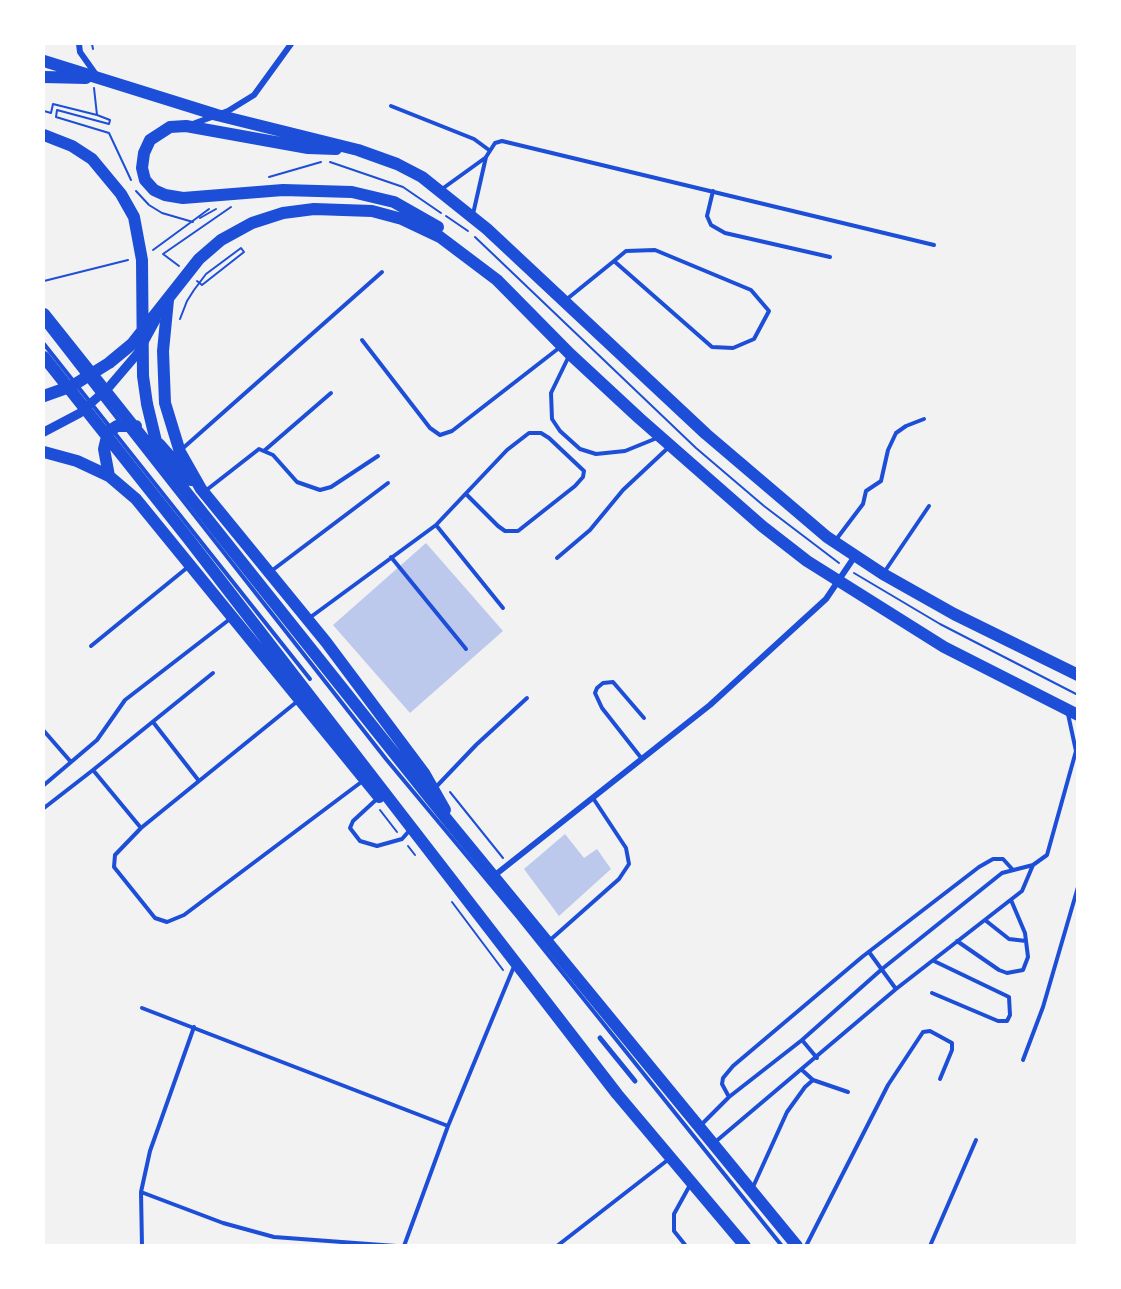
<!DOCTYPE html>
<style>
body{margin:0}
#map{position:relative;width:1121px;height:1289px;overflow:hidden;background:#f2f2f2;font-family:Karla,sans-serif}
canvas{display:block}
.frame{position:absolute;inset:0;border:45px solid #fff;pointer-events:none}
</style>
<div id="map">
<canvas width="1121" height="1289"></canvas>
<div class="frame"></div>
</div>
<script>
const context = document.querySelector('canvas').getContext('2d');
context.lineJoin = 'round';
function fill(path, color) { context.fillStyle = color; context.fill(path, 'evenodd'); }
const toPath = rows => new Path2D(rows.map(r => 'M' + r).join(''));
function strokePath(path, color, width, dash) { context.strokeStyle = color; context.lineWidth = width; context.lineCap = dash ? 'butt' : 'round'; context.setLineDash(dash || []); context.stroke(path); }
fill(toPath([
 [426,543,503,631,410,713,333,625],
 [565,834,584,858,597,849,611,869,559,916,524,869]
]), '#bdc9ec');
strokePath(toPath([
 [92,44,93,49],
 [44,111,51,113,53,104,97,115,94,88],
 [97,115,110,120,109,124,57,110,56,117,109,133,131,180],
 [330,162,403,187,441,213],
 [269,177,321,162],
 [136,191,149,205,162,213,193,222],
 [446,216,468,231],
 [200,218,216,209],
 [475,237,696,448,764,506,839,563],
 [153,250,209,209],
 [179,266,163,254,231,207],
 [44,281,128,260],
 [180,319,187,301,194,290,206,274,241,248,244,252,202,285,197,281],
 [854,573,940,624,1078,695],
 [450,792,503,858],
 [380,810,397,832],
 [408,846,415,855],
 [452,902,503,970]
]), '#1d4ed8', 2);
strokePath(toPath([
 [391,106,474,139,489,150],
 [442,189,485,158],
 [713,191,707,216,711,225,725,233,830,257],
 [473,214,486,157,495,143,502,141,934,245],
 [567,299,614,261,626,251,655,250,751,290,769,311,754,339,733,348,712,347,614,261],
 [44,324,121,423],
 [362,340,430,428,440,435,452,431,559,348],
 [44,344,310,679],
 [568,358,551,393,552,419,560,431,580,449,596,454,625,451,657,438],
 [126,428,386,759,517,916,782,1246],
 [182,449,382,272],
 [265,450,331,393],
 [204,492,259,449,273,455,297,482,320,490,331,487,378,456],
 [436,525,507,450,529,433,541,433,549,438,584,471,583,477,575,486,518,531,505,531,498,526,466,494],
 [835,541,863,504,866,491,881,481,888,450,896,433,906,426,924,419],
 [391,557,466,649],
 [557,558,590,530,623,490,670,446],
 [885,571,929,506],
 [270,572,388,483],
 [308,619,436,525,503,608],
 [91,646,188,567],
 [153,722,199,781],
 [44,731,71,762],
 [642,759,602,708,595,693,597,688,603,683,613,682,644,718],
 [93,770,213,673],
 [44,785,97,740,125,700,230,619],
 [435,788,476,745,527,698],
 [378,798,353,821,350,828,360,841,377,846,402,839,409,831],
 [44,808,93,770,141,828,115,855,114,867,155,918,167,922,184,915,364,780],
 [141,828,299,700],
 [985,920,1009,939,1026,941],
 [549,941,619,879,629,864,626,848,593,798],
 [957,941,999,970,1007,973,1023,970,1028,957,1025,933,1011,900],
 [869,952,896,989],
 [932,993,998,1021,1007,1021,1010,1015,1009,997,934,961],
 [142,1008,448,1126],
 [802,1040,817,1058],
 [1023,1060,1043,1007,1078,887],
 [802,1070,813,1080],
 [729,1097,722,1084,723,1078,733,1066,862,957,979,867,993,859,1003,859,1013,870],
 [700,1126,729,1097,802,1040,882,969,1002,873,1033,865,1047,855,1076,751,1068,714],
 [714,1143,896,989,1022,891,1033,865],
 [753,1187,787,1112,805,1087,813,1080,848,1092],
 [141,1192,223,1223,274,1237,396,1246],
 [142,1246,141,1192,150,1151,194,1027],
 [404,1246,448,1126,515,964],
 [557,1246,669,1159],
 [686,1246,674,1231,674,1214,690,1185],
 [806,1246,888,1085,923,1032,930,1031,952,1043,952,1050,940,1079],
 [930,1246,976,1140]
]), '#1d4ed8', 4);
strokePath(toPath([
 [600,1038,635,1081]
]), '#1d4ed8', 5);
strokePath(toPath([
 [79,44,80,52,97,76],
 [190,125,228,111,254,95,291,44],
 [495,875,710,705,826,599,855,556]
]), '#1d4ed8', 6);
strokePath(toPath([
 [44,432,80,413,109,387,138,353,156,320]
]), '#1d4ed8', 9);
strokePath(toPath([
 [44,61,217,115,358,150,397,164,422,177,487,229,706,434,827,537,883,574,954,614,1078,675],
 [44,77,86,78],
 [44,135,72,146,92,159,121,194,134,217,142,260,143,376,147,404,160,458],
 [336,149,308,148,186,126,170,127,150,140,144,153,142,168,145,180,154,190,165,195,183,198,283,190,352,192,394,202,438,227],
 [168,300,163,351,165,403,180,452,201,489,326,642,424,773,445,810],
 [44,314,449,822,797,1246],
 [44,357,187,537,617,1094,745,1246],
 [44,396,72,386,109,363,132,344,199,259,221,240,252,223,283,213,314,209,372,211,402,219,440,237,497,280,570,354,639,418,762,526,807,561,944,647,1078,715],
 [159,444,191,480],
 [44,452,77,461,109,476,136,499,379,797],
 [109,476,104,449,108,432,117,426,136,426]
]), '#1d4ed8', 12);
</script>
